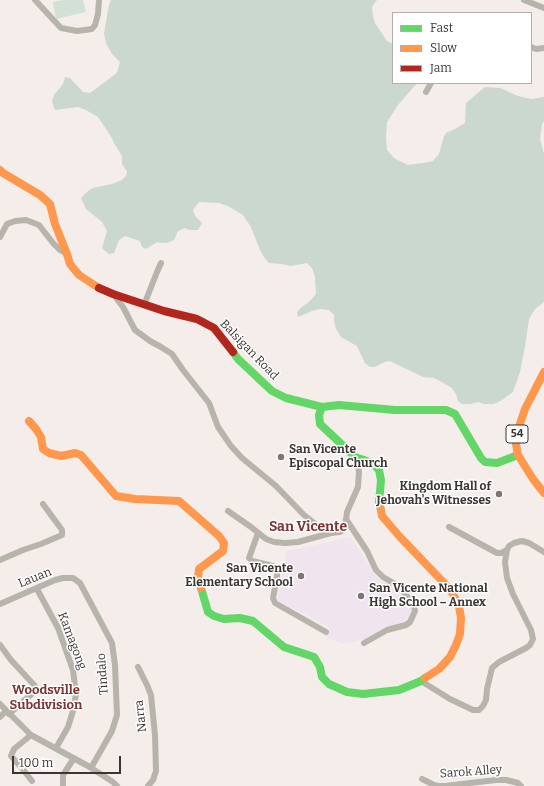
<!DOCTYPE html>
<meta charset="utf-8">
<style>
body{margin:0}
#map{position:relative;width:544px;height:786px;overflow:hidden;background:#f4edea;font-family:Bitter,serif}
canvas{display:block}
.legend{position:absolute;left:392px;top:12px;width:140px;height:72px;box-sizing:border-box;background:#fff;border:1px solid #b1afae;margin:0;padding:5px 7px;list-style:none;font-size:12px;color:#3b3634}
.legend li{display:flex;align-items:center;gap:8px;height:20px}
.legend b{width:20px;border:1px solid #b1afae}
.scale{position:absolute;left:12px;top:756px;width:109px;height:18px;box-sizing:border-box;border:2px solid #3b3634;border-top:0;padding-left:5px;font-size:12px;line-height:14px;white-space:nowrap;color:#3b3634;-webkit-text-stroke:3px #fff;paint-order:stroke}
</style>
<div id="map">
<canvas width="544" height="786"></canvas>
<ul class="legend">
<li><b style="height:5px;background:#63d668"></b>Fast</li>
<li><b style="height:5px;background:#ff974d"></b>Slow</li>
<li><b style="height:5px;background:#b3261e"></b>Jam</li>
</ul>
<div class="scale">100 m</div>
</div>
<script>
const context = document.querySelector('canvas').getContext('2d');
context.lineJoin = 'round';
function fill(path, color) { context.fillStyle = color; context.fill(path, 'evenodd'); }
const toPath = rows => new Path2D(rows.map(r => 'M' + r).join(''));
function strokePath(path, color, width, dash) { context.strokeStyle = color; context.lineWidth = width; context.lineCap = dash ? 'butt' : 'round'; context.setLineDash(dash || []); context.stroke(path); }
function label(font, color, halo, rows, align = 'center') {
  context.font = font + ' Bitter,serif'; context.lineWidth = 3; context.setLineDash([]); context.textBaseline = 'middle'; context.strokeStyle = halo; context.fillStyle = color; for (const [text, x, y, turn = 0] of rows) {
    context.save(); context.translate(x, y); context.rotate((+turn || 0) * Math.PI / 180); context.textAlign = isNaN(turn) ? turn : align; if (halo) context.strokeText(text, 0, 0); context.fillText(text, 0, 0); context.restore();
  }
}
fill(toPath([
 [350,537,379,579,392,586,411,606,411,612,408,618,401,624,387,627,364,639,342,644,327,637,329,628,321,623,277,600,287,551]
]), '#f0e5ee');
fill(toPath([
 [63,0,83,0,86,12,56,19,53,2]
]), '#d2e1d6');
fill(toPath([
 [111,0,377,0,372,7,373,16,375,23,387,41,393,44,393,83,417,83,398,105,387,122,386,138,387,150,394,158,408,165,423,163,433,161,439,154,444,136,446,133,455,129,465,123,466,103,485,87,500,88,518,96,531,99,544,97,544,121,542,124,540,139,544,154,544,302,535,309,529,319,525,346,520,372,513,392,502,400,494,404,484,404,478,402,470,404,462,404,458,401,456,394,452,388,440,381,434,378,423,377,390,361,384,362,375,367,370,367,365,363,357,346,341,337,336,329,334,321,334,315,329,310,320,309,312,311,298,317,297,312,302,307,309,302,316,294,315,277,312,268,307,263,291,266,281,264,269,263,264,257,260,250,251,227,243,215,228,206,219,203,199,202,193,210,195,216,202,223,198,230,189,230,185,228,178,231,174,240,167,243,162,243,157,242,146,249,142,247,140,241,125,236,119,240,114,253,109,254,102,248,107,231,102,222,86,209,81,198,88,191,93,188,112,184,122,180,126,176,127,171,122,164,122,156,114,143,112,138,98,117,86,110,78,107,55,110,52,101,54,95,63,84,65,77,70,78,83,92,90,93,117,73,120,62,112,54,106,43,104,33,109,5]
]), '#cad8cd');
strokePath(toPath([
 [35,0,61,28,77,31,92,29,95,25,98,14,99,0],
 [524,0,544,8],
 [531,47,536,49,544,48],
 [426,92,431,83],
 [0,237,7,224,15,221,26,220,39,225,53,243,60,250,67,254],
 [113,294,123,307,135,330,150,341,161,347,172,354,183,370,209,403,218,427,231,446,242,458,276,486,304,515,323,530,331,533,340,532,345,529,347,512,358,487,359,471,355,457],
 [144,305,157,272,161,263],
 [228,511,251,527,266,539,274,542,285,543,298,542,331,533],
 [346,519,367,551,376,570,383,577,395,584,407,596,414,606,415,611,410,622,406,625,387,630,364,643],
 [449,527,497,553,501,553,507,550],
 [258,533,249,558,252,561,273,566,277,570,277,577,273,598,275,603,326,632],
 [0,560,23,550,41,544,62,535,62,530,43,504],
 [37,589,58,628,73,670,76,694,73,711,68,727,56,748],
 [0,604,55,580,63,578,73,578,80,583,112,643,115,665,117,715,112,731,91,768],
 [0,645,11,660,35,686,35,691,9,714],
 [138,667,147,685,151,695,155,735,156,771,153,780,148,786],
 [421,681,450,699,473,710,479,710,483,706,486,700,487,689,492,668,499,662,526,648,530,645,533,639,531,630,513,594,507,578,505,562,507,550,509,546,514,543,522,541,529,543,544,552],
 [0,704,31,735,88,766,113,782,117,786],
 [0,717,6,711],
 [31,735,14,749,11,756,21,767,32,781],
 [422,779,432,784,438,786,445,786,496,780,506,780,518,783,521,786],
 [63,786,63,775,74,758]
]), '#b7b4ac', 6);
strokePath(toPath([
 [233,352,238,359,272,391,286,398,322,407,339,405,395,410,446,410,455,414,481,458,485,462,497,463,518,455],
 [322,407,319,415,320,424,355,457,367,461,374,465,379,470,381,480,379,503,381,510],
 [201,588,208,612,214,616,224,619,240,618,253,621,284,647,314,657,320,667,322,677,329,684,347,692,363,694,399,690,421,681,425,678]
]), '#63d668', 8);
strokePath(toPath([
 [0,170,3,173,40,195,50,204,55,224,67,254,70,264,79,275,99,288],
 [544,372,525,409,518,430,516,444,518,455,533,479,544,493],
 [29,421,36,429,41,437,43,449,49,453,61,456,75,453,81,455,116,496,135,499,179,501,219,536,224,543,223,551,199,569,198,578,201,588],
 [381,510,382,516,400,537,446,585,453,594,459,606,461,618,460,634,456,645,450,657,439,669,425,678]
]), '#ff974d', 8);
strokePath(toPath([
 [99,288,113,294,164,311,197,319,214,328,233,352]
]), '#b3261e', 8);
for (const [x, y, r, color] of [
 [281,457,4,"#7c7674"],
 [499,494,4,"#7c7674"],
 [301,576,4,"#7c7674"],
 [361,596,4,"#7c7674"]
]) { const dot = new Path2D(); dot.arc(x, y, r, 0, 2 * Math.PI); context.fillStyle = color; context.fill(dot); strokePath(dot, '#fff', 1.5); }
for (const [x, y, w] of [
 [517,434,22]
]) { const box = new Path2D(); box.roundRect(x - w / 2, y - 9, w, 18, 3); context.fillStyle = '#fff'; context.fill(box); strokePath(box, '#3b3634', 1); }
label('bold 11px', '#3b3634', null, [
 ["54",517,434]
]);
label('12px', '#3b3634', '#fff', [
 ["Balsigan Road",249,350,46],
 ["Lauan",35,578,-22],
 ["Kamagong",72,641,69],
 ["Tindalo",103,674,-94],
 ["Narra",141,716,-97],
 ["Sarok Alley",471,772,-4]
]);
label('bold 12px', '#3b3634', '#fff', [
 ["San Vicente",289,450],
 ["Episcopal Church",289,464],
 ["Kingdom Hall of",491,487,"right"],
 ["Jehovah's Witnesses",491,501,"right"],
 ["San Vicente",293,569,"right"],
 ["Elementary School",293,583,"right"],
 ["San Vicente National",369,589],
 ["High School – Annex",369,603]
], 'left');
label('bold 13px', '#7c3533', '#fff', [
 ["Woodsville",46,690],
 ["Subdivision",46,705]
]);
label('bold 14px', '#7c3533', '#fff', [
 ["San Vicente",308,527]
]);
</script>
